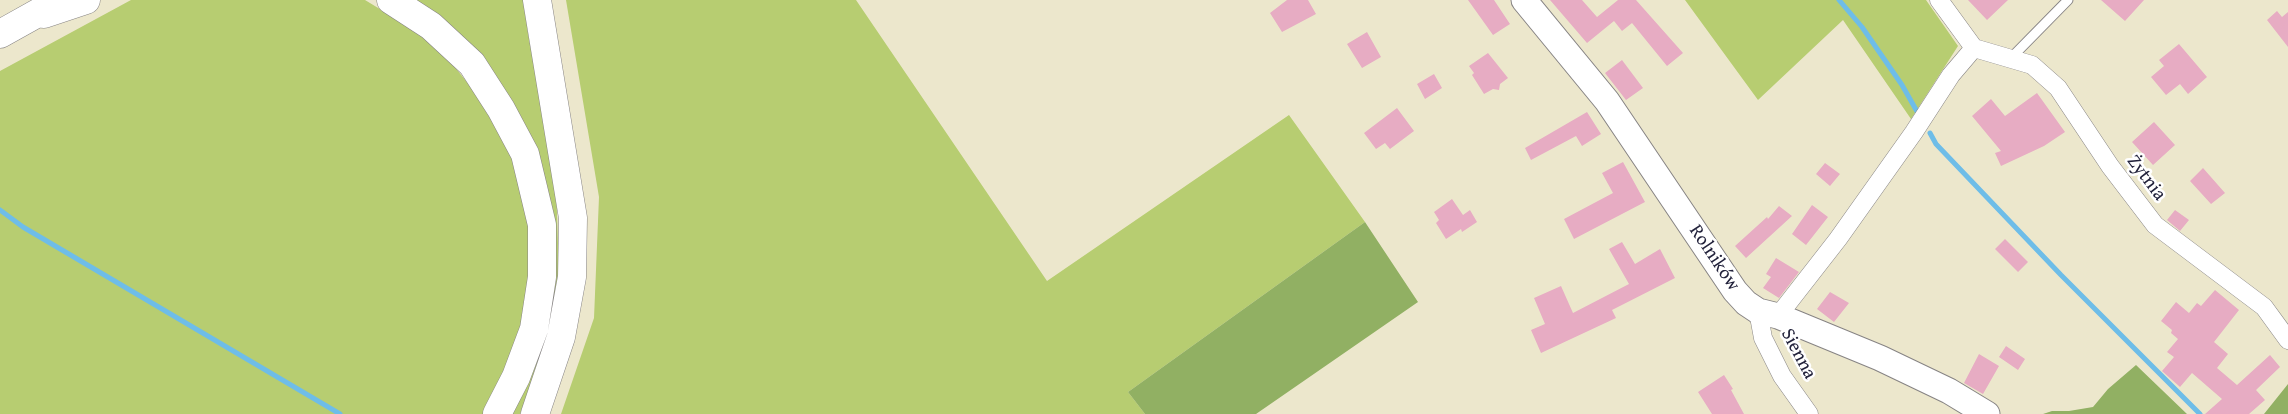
<!DOCTYPE html>
<meta charset="utf-8">
<style>
body{margin:0}
canvas{display:block;background:#ece7cc}
</style>
<canvas width="2288" height="414"></canvas>
<script>
const context = document.querySelector('canvas').getContext('2d');
context.lineJoin = 'round';
function fill(path, color) { context.fillStyle = color; context.fill(path, 'evenodd'); }
const toPath = rows => new Path2D(rows.map(r => 'M' + r).join(''));
function strokePath(path, color, width, dash) { context.strokeStyle = color; context.lineWidth = width; context.lineCap = dash ? 'butt' : 'round'; context.setLineDash(dash || []); context.stroke(path); }
function label(font, color, halo, rows, align = 'center') {
  context.font = font + ' "Gentium Book Plus",serif'; context.lineWidth = 5; context.setLineDash([]); context.textBaseline = 'middle'; context.strokeStyle = halo; context.fillStyle = color; for (const [text, x, y, turn = 0] of rows) {
    context.save(); context.translate(x, y); context.rotate((+turn || 0) * Math.PI / 180); context.textAlign = isNaN(turn) ? turn : align; if (halo) context.strokeText(text, 0, 0); context.fillText(text, 0, 0); context.restore();
  }
}
fill(toPath([
 [131,0,365,0,416,31,449,60,484,103,509,150,523,195,530,233,530,282,522,331,487,414,0,414,0,71],
 [407,0,524,0,528,33,556,184,559,273,555,314,542,357,520,414,509,414,535,359,532,147],
 [566,0,856,0,1047,281,1289,115,1365,222,1128,392,1145,414,561,414,594,318,599,197],
 [1685,0,1926,0,1958,46,1911,119,1843,20,1758,100]
]), '#b7cd71');
fill(toPath([
 [1365,222,1418,302,1256,414,1145,414,1128,392],
 [2136,365,2187,414,2043,414,2052,411,2069,411,2093,407,2108,389],
 [2288,384,2288,414,2264,414]
]), '#91b063');
strokePath(toPath([
 [1839,0,1862,27,1902,85,1919,115],
 [1930,133,1936,144,2061,275,2200,414],
 [0,210,23,227,340,414]
]), '#6ebde8', 5);
fill(toPath([
 [1287,0,1308,0,1316,14,1282,32,1270,13],
 [1468,0,1494,0,1510,24,1493,35],
 [1550,0,1582,0,1597,17,1618,0,1636,0,1683,53,1667,66,1632,23,1622,31,1614,21,1587,43],
 [1968,0,2008,0,1987,20],
 [2101,0,2144,0,2125,21],
 [2277,11,2282,17,2288,12,2288,47,2267,20],
 [1367,32,1381,57,1362,68,1347,44],
 [2179,44,2207,77,2188,94,2180,84,2166,95,2151,77,2164,66,2159,60],
 [1488,53,1508,78,1500,84,1499,90,1493,89,1484,94,1472,75,1474,73,1469,66],
 [1622,60,1643,88,1626,100,1605,73],
 [1434,74,1442,88,1425,99,1417,84],
 [2037,93,2065,132,2044,146,2001,166,1995,153,2001,151,1972,116,1991,99,2005,116],
 [1397,108,1414,131,1390,149,1385,143,1376,149,1364,133],
 [1587,112,1601,134,1582,146,1576,136,1531,160,1525,148],
 [2154,122,2175,145,2153,165,2132,142],
 [1623,162,1645,202,1574,239,1564,219,1613,193,1602,173],
 [1825,163,1840,174,1830,186,1816,174],
 [2203,168,2225,193,2211,204,2190,181],
 [1452,199,1463,215,1470,210,1477,222,1462,232,1461,229,1446,239,1436,223,1439,220,1434,212],
 [1812,205,1828,217,1806,245,1792,234],
 [1779,206,1792,216,1746,258,1735,246,1767,217,1768,219],
 [2175,210,2189,220,2180,231,2167,220],
 [2005,239,2028,262,2018,272,1995,249],
 [1622,242,1635,264,1660,249,1675,278,1612,310,1616,318,1541,353,1531,330,1545,324,1534,298,1561,286,1573,313,1629,284,1609,249],
 [1776,258,1799,272,1779,298,1763,288,1771,277,1766,274],
 [2215,290,2239,310,2214,342,2228,354,2217,368,2237,385,2270,355,2280,367,2256,390,2265,400,2249,414,2205,414,2222,399,2192,373,2180,387,2162,371,2174,357,2167,352,2178,339,2171,333,2172,330,2161,321,2176,302,2189,313,2197,303,2201,306],
 [1830,292,1849,303,1834,322,1817,309],
 [2006,346,2025,359,2018,370,1999,357],
 [1979,354,1999,366,1983,394,1964,383],
 [1724,375,1733,389,1731,390,1744,414,1712,414,1698,392]
]), '#e7acc3');
const lane = toPath([
 [2010,59,2068,0]
]);
const street = toPath([
 [1939,0,1974,48],
 [1758,311,1763,338,1782,376,1809,414],
 [1778,316,1838,239,1914,132,1951,75,1974,48,2032,65,2058,88,2110,166,2155,225,2264,307,2288,340]
]);
const secondary = toPath([
 [1524,0,1607,101,1735,291,1746,303,1758,311,1778,316,1880,358,1949,391,1987,414]
]);
const highway = toPath([
 [391,0,431,26,472,64,501,109,525,154,542,225,542,277,534,329,516,377,497,414],
 [44,14,86,0],
 [0,34,61,0],
 [535,414,561,337,572,277,573,218,537,0]
]);
strokePath(lane, '#878484', 11);
strokePath(street, '#878484', 19);
strokePath(secondary, '#878484', 27);
strokePath(highway, '#878484', 29);
strokePath(lane, '#fff', 9);
strokePath(street, '#fff', 18);
strokePath(secondary, '#fff', 25);
strokePath(highway, '#fff', 28);
label('19px', '#22223b', '#fff', [
 ["Żytnia",2146,178,53],
 ["Rolników",1714,258,56],
 ["Sienna",1798,354,62]
]);
</script>
